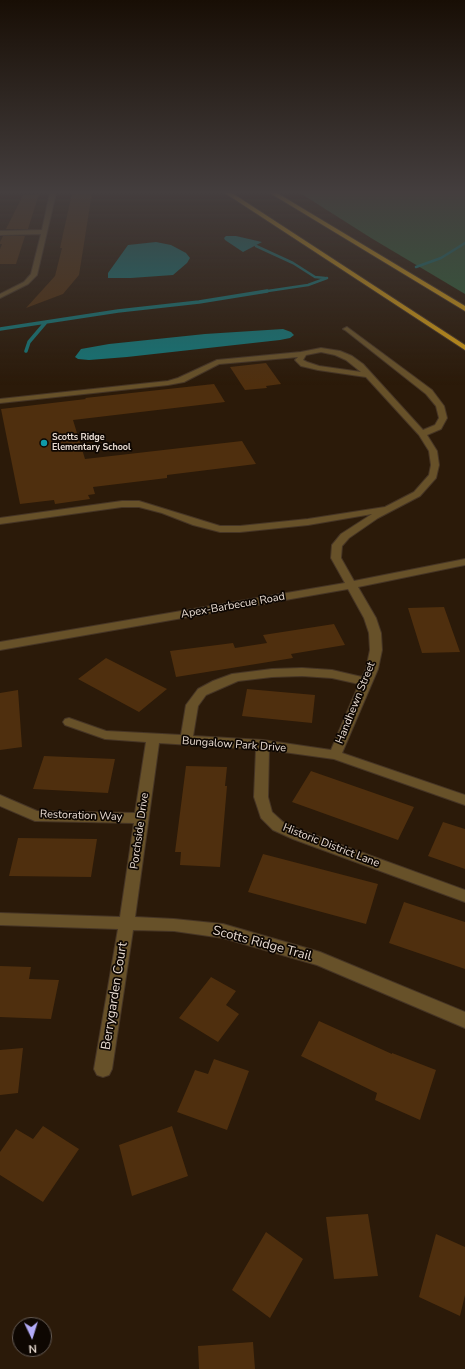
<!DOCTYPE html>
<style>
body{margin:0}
#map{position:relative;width:465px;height:1369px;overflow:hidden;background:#2b1a09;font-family:"Nunito Sans",sans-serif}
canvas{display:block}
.north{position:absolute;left:12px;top:1317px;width:40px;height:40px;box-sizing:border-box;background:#0e0702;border:1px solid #665c55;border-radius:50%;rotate:176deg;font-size:11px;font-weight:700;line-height:16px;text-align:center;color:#e9dcd2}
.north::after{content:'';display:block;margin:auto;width:14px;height:18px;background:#b4acf9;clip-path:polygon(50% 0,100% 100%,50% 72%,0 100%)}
</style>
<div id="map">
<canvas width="465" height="1369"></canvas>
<div class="north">N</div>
</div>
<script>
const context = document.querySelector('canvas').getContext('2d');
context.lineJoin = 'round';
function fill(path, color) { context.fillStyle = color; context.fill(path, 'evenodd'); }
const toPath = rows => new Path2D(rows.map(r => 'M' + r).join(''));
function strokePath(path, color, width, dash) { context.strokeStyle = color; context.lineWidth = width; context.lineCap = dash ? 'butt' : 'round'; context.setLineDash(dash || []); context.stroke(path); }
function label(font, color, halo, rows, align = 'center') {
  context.font = font + ' "Nunito Sans",sans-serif'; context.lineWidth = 3.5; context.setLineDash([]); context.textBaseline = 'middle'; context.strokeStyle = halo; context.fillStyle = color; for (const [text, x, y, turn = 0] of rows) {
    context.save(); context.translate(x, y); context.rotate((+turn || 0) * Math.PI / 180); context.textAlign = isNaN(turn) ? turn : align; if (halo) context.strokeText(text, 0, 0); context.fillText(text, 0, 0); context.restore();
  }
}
fill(toPath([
 [300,193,465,193,465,294,371,238]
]), '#30613b');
fill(toPath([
 [226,236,236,236,262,242,243,252,225,240,224,238],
 [156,242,171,245,186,253,190,258,187,263,173,275,131,278,108,278,108,273,128,245],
 [283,329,291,332,294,335,290,338,280,340,127,357,89,360,78,359,75,357,81,349,109,344,205,334]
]), '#147576');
strokePath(toPath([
 [256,246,293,263,315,277,325,278],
 [416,267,441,258,465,243],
 [261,292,308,285,327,278]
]), '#147576', 2.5);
strokePath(toPath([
 [0,329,118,311,199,302,267,291],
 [26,351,29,342,46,322]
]), '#147576', 3.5);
fill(toPath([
 [72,193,92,193,79,275,63,294,26,308,55,276,62,248,60,248],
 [39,194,28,229,6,229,23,195],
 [3,236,25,236,16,264,0,264,0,249,2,244,0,244,0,242],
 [266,363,281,384,266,386,267,388,245,390,230,367],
 [214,384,225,402,73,420,85,459,242,441,256,464,167,475,167,478,93,487,95,494,88,495,90,499,55,504,54,500,20,504,1,409,86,399,85,398],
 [444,607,460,652,422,653,408,608],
 [334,624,345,645,291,654,293,658,176,677,170,651,233,643,235,648,267,643,263,635],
 [106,658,167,689,139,712,78,679],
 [247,689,315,695,312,723,242,716],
 [18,690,22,747,0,750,0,693],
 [44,756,115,759,108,793,33,789],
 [186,766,227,767,225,786,227,786,220,867,180,865,181,852,175,852],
 [311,771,414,807,398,840,292,802],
 [443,822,465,829,465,869,428,856],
 [18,838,97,839,91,877,9,876],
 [263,854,378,884,366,924,248,892],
 [404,902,465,922,465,969,389,943],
 [0,966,31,967,29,979,59,980,51,1019,0,1017],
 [211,977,236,991,226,1005,239,1014,218,1042,179,1018],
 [319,1021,392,1054,392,1053,436,1070,420,1120,375,1100,377,1093,301,1056],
 [23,1048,18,1093,0,1095,0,1050],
 [214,1059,249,1071,227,1130,177,1112,195,1070,208,1074],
 [43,1126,79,1149,43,1202,0,1175,0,1152,16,1129,33,1139],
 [172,1126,188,1176,132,1196,119,1145],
 [368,1214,378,1276,334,1279,326,1217],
 [266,1232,303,1259,270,1318,232,1290],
 [436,1234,465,1247,465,1295,460,1316,419,1297],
 [253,1342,255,1369,199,1369,198,1346]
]), '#4f2f0e');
const minor = toPath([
 [50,193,56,193,37,275,28,284,0,298,0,294,24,282,31,274,41,234,0,235,0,231,42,230,50,193],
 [347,327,432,390,444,406,447,418,441,429,427,435,437,451,439,465,436,478,420,496,378,518,349,538,342,546,341,558,354,581,465,559,465,565,358,587,376,618,381,633,382,650,378,669,342,753,465,795,465,805,334,759,269,750,268,797,272,812,283,822,303,831,465,890,465,902,293,839,273,830,261,818,254,797,256,749,159,743,135,917,174,919,223,924,320,952,465,1012,465,1028,317,965,223,938,174,931,133,930,112,1069,109,1075,103,1077,97,1075,94,1069,118,929,0,925,0,913,120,917,134,823,35,821,0,806,0,795,37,811,135,813,146,742,105,739,65,725,63,722,65,719,69,718,106,731,181,735,186,705,198,689,213,681,232,674,272,669,302,668,332,670,362,677,366,669,370,650,369,633,364,618,348,589,0,650,0,642,345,583,331,558,332,545,341,534,372,514,308,525,240,532,220,532,193,525,162,513,139,507,122,507,0,524,0,518,122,501,139,501,220,526,240,526,308,519,385,507,414,492,429,475,431,465,429,451,419,435,366,377,318,370,301,366,295,360,298,357,219,364,184,382,168,385,0,403,0,399,168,381,178,378,217,360,301,352,321,348,340,351,352,356,363,364,423,430,435,425,439,418,436,406,426,394,345,330,343,329,347,327],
 [321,352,335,355,346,360,361,372,319,366,307,362,303,360,306,355,321,352],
 [302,676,332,678,359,684,331,750,263,740,193,736,198,706,206,695,238,681,272,677,302,676]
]);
const highway = toPath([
 [225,193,232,193,465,345,465,350,225,193],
 [270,193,277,193,465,306,465,311,270,193]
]);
strokePath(minor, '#463525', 2);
strokePath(highway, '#463525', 2);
fill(minor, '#675129');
fill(highway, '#cd9714');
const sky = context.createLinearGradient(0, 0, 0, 385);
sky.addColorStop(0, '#180e05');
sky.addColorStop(0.5, '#443e3e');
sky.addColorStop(1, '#443e3e00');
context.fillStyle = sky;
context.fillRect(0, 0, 465, 385);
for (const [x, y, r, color] of [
 [44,443,4,"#0f9aa8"]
]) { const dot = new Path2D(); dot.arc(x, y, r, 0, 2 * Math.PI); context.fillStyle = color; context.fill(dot); strokePath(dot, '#0e0702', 1.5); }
label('bold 9px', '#e9dcd2', '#0e0702', [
 ["Scotts Ridge",52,438],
 ["Elementary School",52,448]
], 'left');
label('11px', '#e9dcd2', '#0e0702', [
 ["Apex-Barbecue Road",233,606,-10],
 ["Handhewn Street",356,703,-68],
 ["Bungalow Park Drive",234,745,4],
 ["Restoration Way",81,816,2],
 ["Porchside Drive",140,831,-82],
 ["Historic District Lane",331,846,21]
]);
label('13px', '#e9dcd2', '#0e0702', [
 ["Scotts Ridge Trail",262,944,15],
 ["Berrygarden Court",115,996,-81]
]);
</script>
